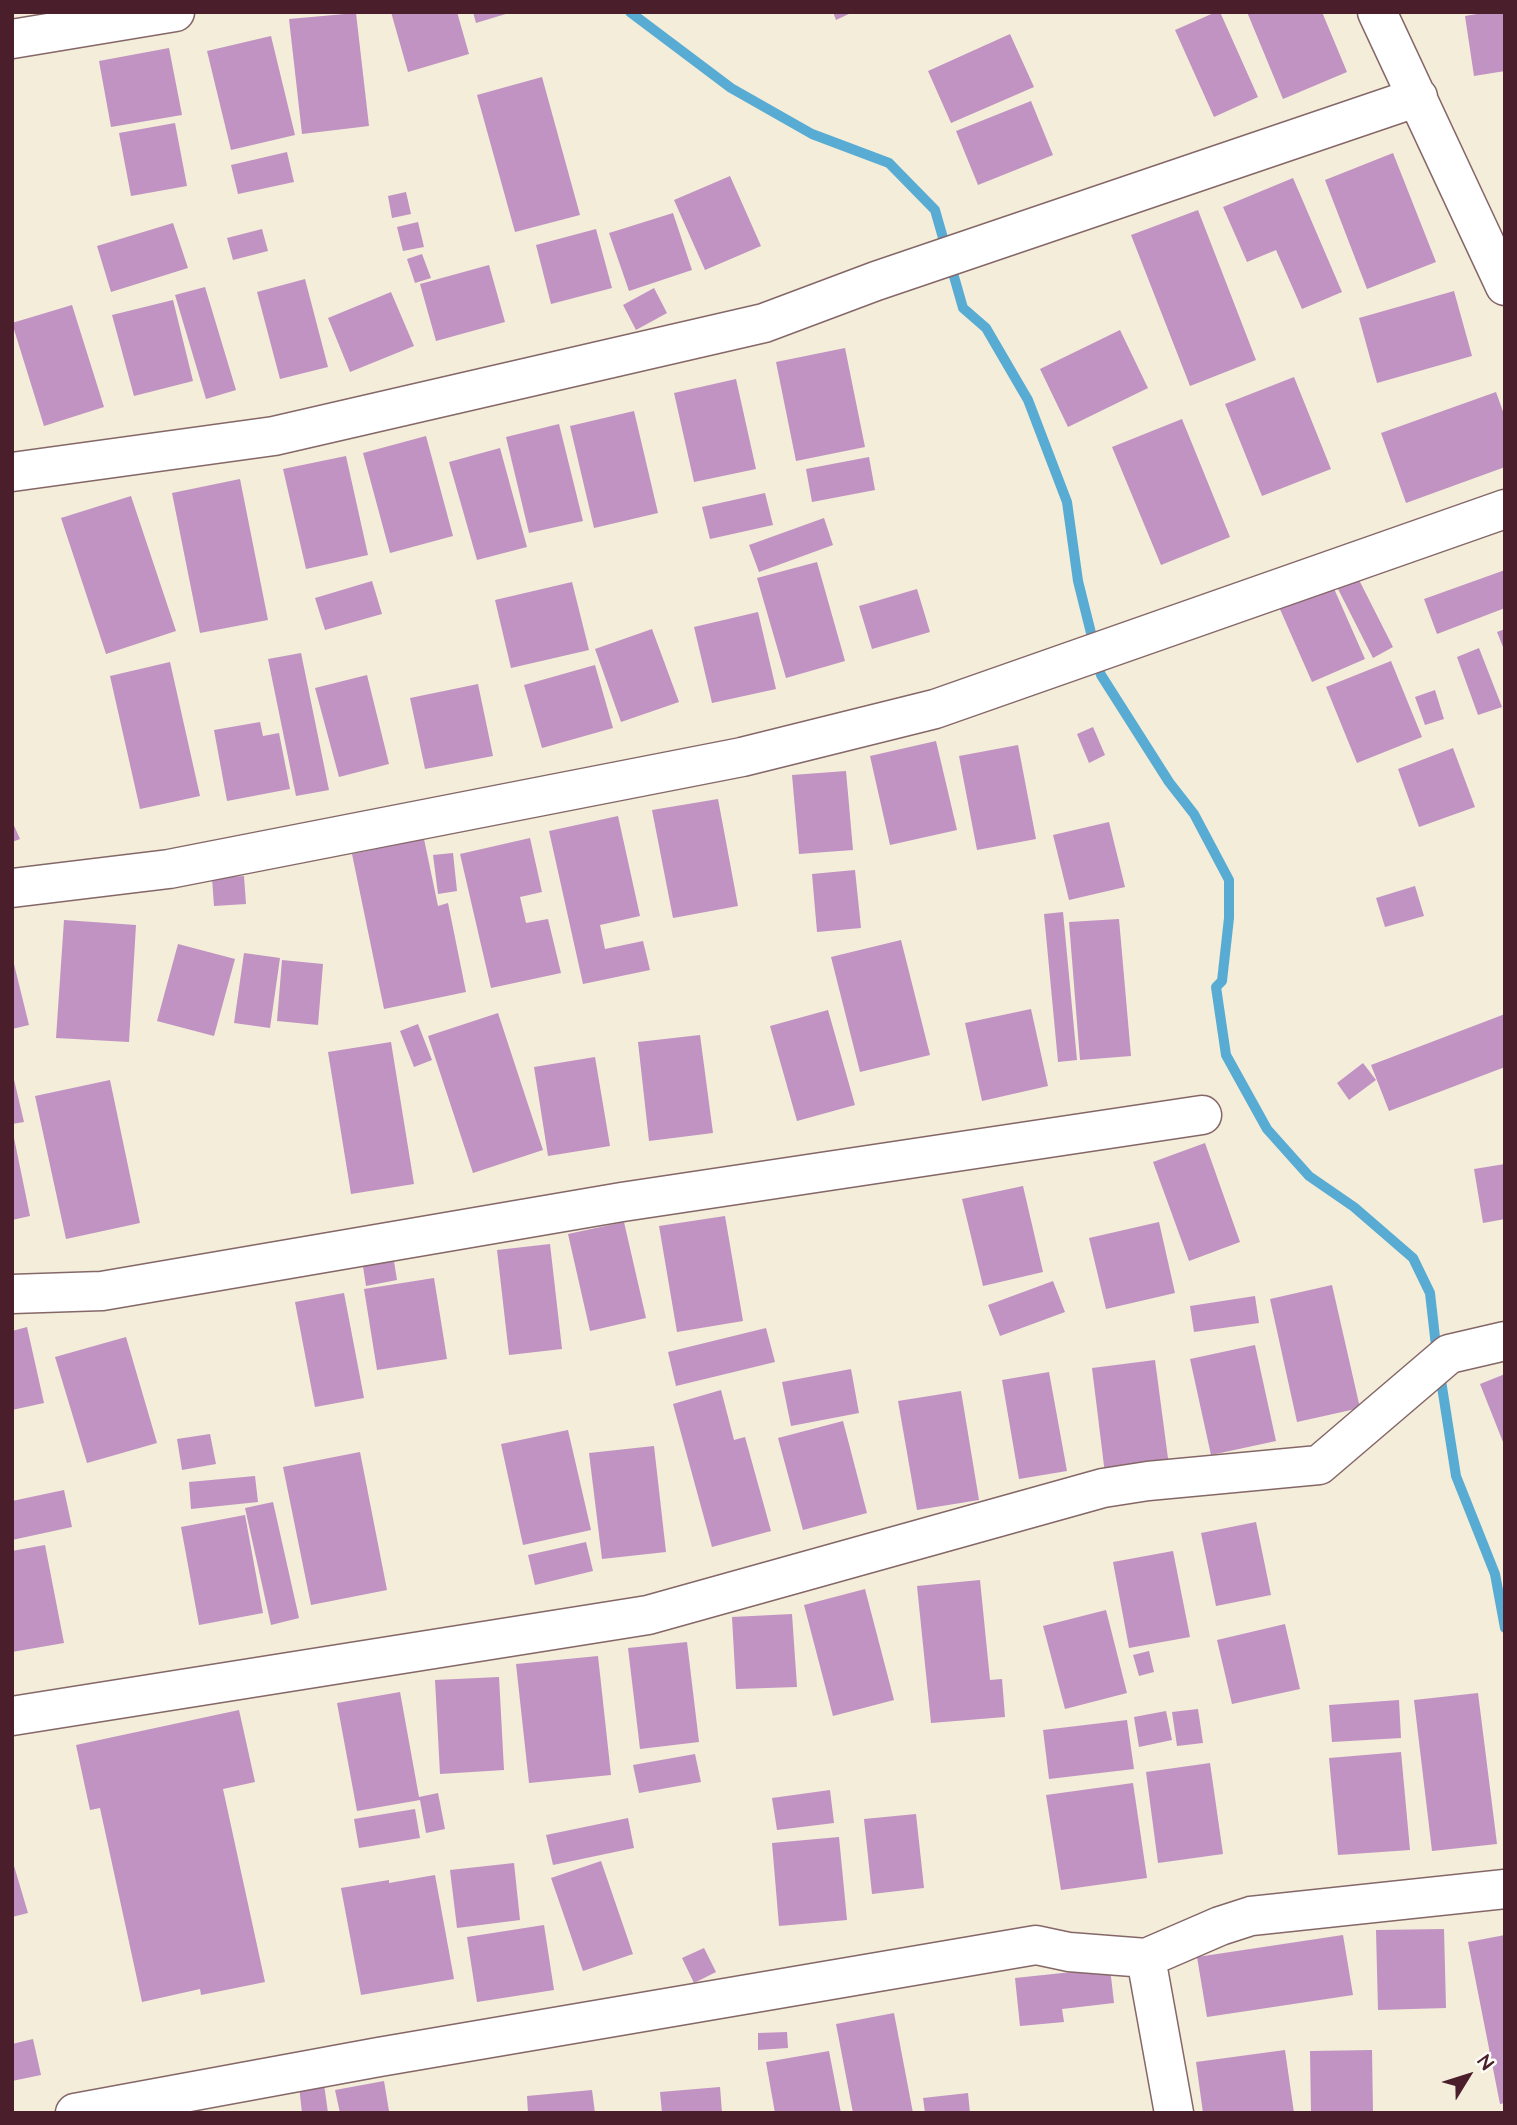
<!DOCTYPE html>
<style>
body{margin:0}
#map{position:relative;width:1517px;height:2125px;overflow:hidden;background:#f3edd9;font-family:"Architects Daughter",sans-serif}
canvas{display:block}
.frame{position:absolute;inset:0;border:14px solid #4a1f2b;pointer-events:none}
.north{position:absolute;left:1433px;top:2041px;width:70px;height:70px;-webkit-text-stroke:5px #fdfcf7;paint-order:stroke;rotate:52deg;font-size:19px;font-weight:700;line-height:28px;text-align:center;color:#4a1f2b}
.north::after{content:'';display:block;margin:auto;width:24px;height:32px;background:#4a1f2b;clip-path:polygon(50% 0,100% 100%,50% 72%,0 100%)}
</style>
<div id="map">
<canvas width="1517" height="2125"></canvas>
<div class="frame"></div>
<div class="north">N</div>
</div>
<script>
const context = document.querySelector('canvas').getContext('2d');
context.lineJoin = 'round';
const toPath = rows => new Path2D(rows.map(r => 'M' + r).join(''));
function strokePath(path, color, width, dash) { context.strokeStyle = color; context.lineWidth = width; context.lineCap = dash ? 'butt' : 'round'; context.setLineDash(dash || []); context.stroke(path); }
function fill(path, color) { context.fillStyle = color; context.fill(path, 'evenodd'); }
strokePath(toPath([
 [630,12,731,88,812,134,889,163,935,210,963,308,986,328,1028,400,1067,502,1078,581,1094,645],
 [1097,661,1101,675,1169,782,1194,814,1229,880,1229,918,1222,981,1216,987,1226,1055,1267,1129,1309,1176,1354,1207,1413,1258,1430,1293,1437,1355],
 [1440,1374,1456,1476,1495,1574,1505,1628]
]), '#58acd4', 10);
fill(toPath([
 [391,12,457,12,469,54,408,72],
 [473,12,508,12,509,13,476,23],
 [833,12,853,12,836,20],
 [1216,12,1220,12,1258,97,1214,117,1175,30],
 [1247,12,1322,12,1347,72,1283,99],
 [1489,12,1505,12,1505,71,1474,76,1465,16],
 [356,13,369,126,302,134,289,19],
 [1010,34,1034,87,951,123,928,71],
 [271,36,295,135,231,150,207,51],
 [169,48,182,115,111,127,99,61],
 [542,77,580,215,515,232,477,95],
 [1031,101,1053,155,978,185,956,131],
 [175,123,187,186,131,196,119,133],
 [287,152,294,182,238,194,231,165],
 [1393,153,1436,262,1367,289,1325,180],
 [730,176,761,246,705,270,674,200],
 [1293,178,1342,292,1302,309,1276,250,1247,262,1223,207],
 [406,192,411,214,392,218,388,196],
 [1198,210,1256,360,1190,386,1131,235],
 [673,213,692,270,629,291,609,233],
 [418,222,424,247,403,251,397,227],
 [173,223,188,268,111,292,97,246],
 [262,229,268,251,233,260,227,238],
 [596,229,612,288,551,304,536,245],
 [422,254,431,278,415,283,407,259],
 [489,265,505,322,436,341,420,284],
 [305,279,328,367,280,379,257,292],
 [205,287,236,390,206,399,175,295],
 [654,288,667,313,636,330,623,305],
 [1454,291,1472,356,1377,383,1359,318],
 [391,292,414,346,350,372,328,318],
 [173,300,193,381,134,396,112,315],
 [72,305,104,407,44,426,12,323],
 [1120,330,1148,388,1068,427,1040,369],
 [845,348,865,447,796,461,776,362],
 [1294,377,1331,469,1262,496,1225,404],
 [736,379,756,469,694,482,674,393],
 [1496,392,1505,417,1505,467,1406,503,1381,433],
 [634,411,658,513,594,528,570,426],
 [1182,419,1230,537,1161,565,1112,447],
 [559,424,583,521,529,533,506,437],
 [426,436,453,536,390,553,363,453],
 [500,448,527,547,477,560,449,462],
 [346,456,368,555,306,569,283,469],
 [869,457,875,490,812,502,806,469],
 [240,479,268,620,200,633,172,493],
 [765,493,773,525,710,539,702,507],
 [131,496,176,631,106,654,61,518],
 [824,518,833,545,759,572,749,545],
 [817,562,845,661,786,678,757,578],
 [1505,570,1505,608,1437,634,1424,599],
 [1357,576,1393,647,1373,658,1337,587],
 [372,581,382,614,325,630,315,598],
 [572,582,589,650,511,668,495,600],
 [1332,584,1365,659,1312,682,1279,607],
 [917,589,930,632,872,649,859,606],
 [758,612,776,689,712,703,694,627],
 [652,629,679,702,621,722,595,649],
 [1505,629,1505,652,1497,632],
 [1479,648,1502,707,1478,715,1457,657],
 [301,653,329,790,296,796,268,659],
 [1391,661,1422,737,1357,763,1326,687],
 [170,662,200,796,140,809,110,676],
 [595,665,613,728,542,748,524,685],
 [367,675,389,764,339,777,315,688],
 [478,684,493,756,425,769,410,698],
 [1435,690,1444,719,1425,725,1415,697],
 [260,722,263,736,279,733,290,789,227,801,214,730],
 [1093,727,1105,755,1089,763,1077,734],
 [936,741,957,830,890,845,870,756],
 [1018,745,1036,839,977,850,959,756],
 [1453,748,1475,807,1419,827,1398,769],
 [846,771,853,850,799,854,792,775],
 [718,799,738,906,673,918,652,810],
 [618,816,640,916,600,925,605,949,643,941,650,970,583,984,549,831],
 [12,821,20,839,12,842],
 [1109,822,1125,887,1069,900,1053,835],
 [530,838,542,892,520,897,526,923,548,919,561,973,491,988,460,854],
 [424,839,438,906,448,903,466,992,384,1009,352,854],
 [453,853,457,891,438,894,433,855],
 [855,870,861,928,817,932,812,874],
 [244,876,246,904,214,906,212,878],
 [1415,886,1424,916,1385,927,1376,898],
 [1063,912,1077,1060,1058,1062,1044,914],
 [1119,919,1131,1056,1080,1060,1069,922],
 [64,920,136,925,129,1042,56,1038],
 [901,940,930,1055,860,1072,831,957],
 [178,944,235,959,214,1036,157,1021],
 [244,953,280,958,270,1028,234,1023],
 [13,960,29,1025,12,1029,12,961],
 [282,960,323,964,318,1025,277,1021],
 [1031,1009,1048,1086,982,1101,965,1023],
 [828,1010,855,1105,797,1121,770,1026],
 [498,1013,543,1150,473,1173,428,1036],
 [1505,1014,1505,1067,1389,1111,1371,1065],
 [418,1024,432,1060,414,1067,400,1031],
 [700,1035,713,1133,649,1141,638,1042],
 [391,1042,414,1184,351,1194,328,1052],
 [595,1057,610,1146,548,1156,534,1067],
 [1363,1063,1376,1080,1349,1100,1337,1083],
 [12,1071,24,1122,12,1124],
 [110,1080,140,1223,66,1239,35,1096],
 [12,1128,30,1216,12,1220],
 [1205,1143,1240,1242,1189,1261,1153,1162],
 [1505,1164,1505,1219,1483,1223,1474,1169],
 [1023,1186,1043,1272,983,1286,962,1199],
 [725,1216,743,1321,677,1332,659,1226],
 [624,1222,646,1318,590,1331,568,1234],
 [1159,1222,1175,1293,1106,1309,1089,1238],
 [550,1244,562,1349,509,1355,497,1250],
 [393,1255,397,1280,366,1286,362,1260],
 [434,1278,447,1359,377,1370,364,1289],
 [1053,1281,1065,1312,1000,1336,988,1305],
 [1332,1285,1360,1408,1297,1422,1270,1299],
 [344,1293,364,1398,315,1407,295,1302],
 [1255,1296,1259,1323,1194,1332,1190,1306],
 [27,1327,44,1403,12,1410,12,1331],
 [766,1328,775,1362,676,1386,668,1352],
 [126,1337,157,1443,87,1463,55,1357],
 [1255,1345,1276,1441,1211,1455,1190,1359],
 [1155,1360,1169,1466,1105,1474,1092,1368],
 [851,1369,859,1413,791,1426,782,1382],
 [1049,1372,1067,1471,1019,1479,1002,1380],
 [1505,1374,1505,1447,1480,1384],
 [721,1390,734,1440,745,1437,771,1531,712,1547,673,1404],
 [961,1391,979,1500,917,1510,898,1401],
 [843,1421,867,1513,803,1530,778,1438],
 [568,1430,591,1530,523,1545,501,1444],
 [210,1434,216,1464,182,1470,177,1439],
 [654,1446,666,1552,602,1559,589,1453],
 [360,1452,387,1590,311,1605,283,1467],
 [255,1476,258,1502,191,1509,189,1482],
 [64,1490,72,1527,12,1540,12,1501],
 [273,1502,299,1618,271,1625,245,1508],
 [245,1515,263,1613,199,1625,181,1527],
 [1256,1522,1271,1595,1216,1606,1201,1533],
 [586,1542,593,1571,535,1585,528,1555],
 [45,1545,64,1643,12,1652,12,1551],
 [1173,1551,1190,1637,1129,1648,1113,1562],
 [980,1580,990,1680,1002,1679,1005,1717,931,1723,917,1586],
 [865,1589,894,1700,833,1716,804,1605],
 [1106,1610,1127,1693,1065,1709,1043,1626],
 [792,1614,797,1687,736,1689,732,1617],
 [1285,1624,1300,1689,1232,1704,1217,1640],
 [687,1642,699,1742,640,1749,628,1648],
 [1149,1651,1154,1672,1139,1676,1133,1655],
 [598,1656,611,1775,529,1783,516,1664],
 [499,1677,504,1770,440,1774,435,1680],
 [400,1692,419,1797,438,1793,445,1829,426,1833,420,1800,357,1811,337,1703],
 [1478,1693,1497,1844,1432,1851,1414,1700],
 [1399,1700,1401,1738,1332,1742,1329,1705],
 [1198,1709,1203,1743,1177,1746,1172,1712],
 [239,1710,255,1782,223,1789,265,1982,201,1995,200,1989,142,2002,100,1808,90,1810,76,1745],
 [1166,1711,1172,1740,1139,1747,1134,1717],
 [1127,1720,1134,1769,1049,1779,1043,1730],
 [1401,1752,1410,1850,1338,1855,1329,1758],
 [695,1754,701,1782,639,1793,633,1765],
 [1210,1763,1223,1854,1158,1863,1146,1772],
 [1133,1783,1147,1878,1061,1890,1046,1795],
 [830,1790,834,1823,777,1830,772,1798],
 [415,1809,420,1838,359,1848,354,1819],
 [916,1814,924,1888,872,1894,864,1819],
 [628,1818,634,1848,553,1865,546,1835],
 [839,1837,847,1920,779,1926,772,1843],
 [12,1859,28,1913,12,1917],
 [601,1861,633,1954,583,1971,551,1878],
 [514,1863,520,1920,457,1928,450,1870],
 [435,1875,454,1979,361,1995,341,1888,389,1880,389,1883],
 [544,1925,554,1990,477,2002,467,1937],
 [1444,1929,1446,2008,1378,2010,1376,1930],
 [1343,1935,1353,1995,1207,2017,1197,1957],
 [1505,1935,1505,2103,1500,2104,1468,1942],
 [704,1948,716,1972,694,1983,682,1958],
 [1110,1968,1114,2003,1062,2009,1064,2022,1020,2026,1015,1978],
 [894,2013,913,2113,853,2113,836,2024],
 [787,2032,788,2048,758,2050,758,2033],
 [33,2039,41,2075,12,2081,12,2044],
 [1285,2050,1294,2113,1203,2113,1196,2062],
 [1372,2050,1373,2113,1311,2113,1310,2051],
 [829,2051,841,2113,775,2113,766,2062],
 [384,2081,389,2111,340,2113,335,2090],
 [324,2084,328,2113,302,2113,299,2086],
 [720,2087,722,2113,662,2113,660,2092],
 [592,2090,595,2113,528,2113,527,2096],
 [968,2093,970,2113,925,2113,923,2098]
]), '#c093c3');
const street = toPath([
 [1377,12,1505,286],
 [12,39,175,12],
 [12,472,274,436,764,323,876,281,1418,97],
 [12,888,169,869,742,757,935,709,1505,509],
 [12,1294,102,1291,622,1202,1202,1115],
 [12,1716,648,1615,1103,1488,1148,1481,1319,1465,1449,1354,1505,1341],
 [1146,1958,1174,2113],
 [75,2113,379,2057,1036,1945,1069,1952,1146,1958,1220,1926,1251,1916,1505,1889]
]);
strokePath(street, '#856768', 41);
strokePath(street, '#fff', 38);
</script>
